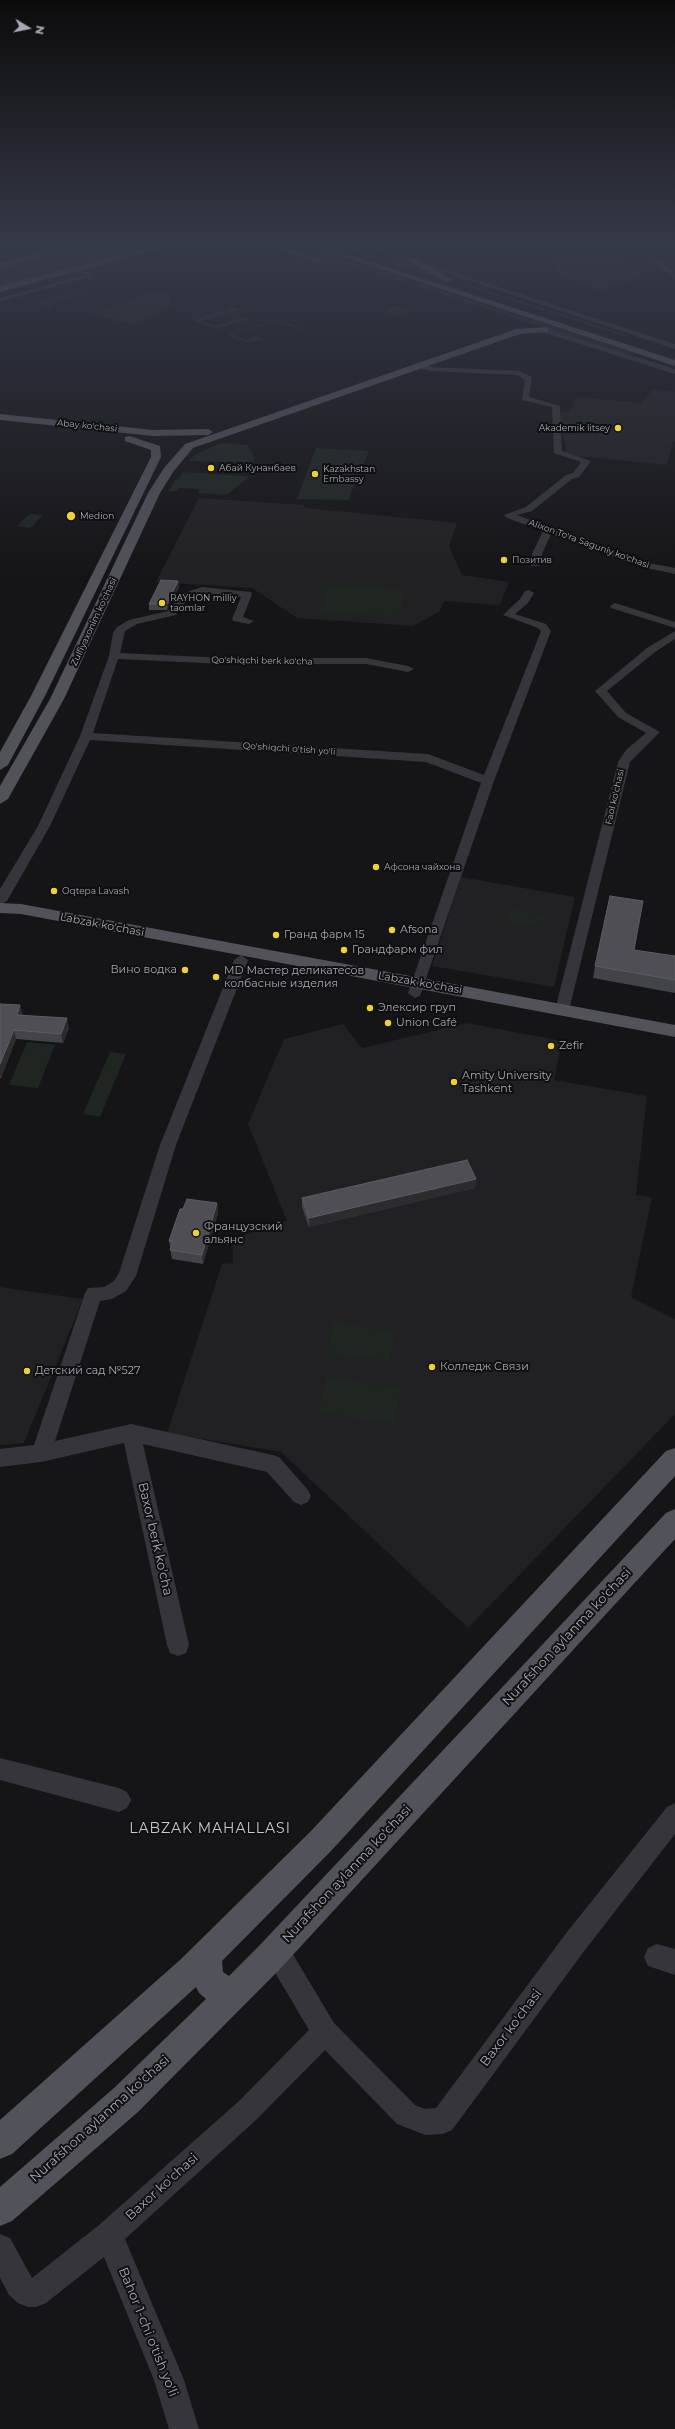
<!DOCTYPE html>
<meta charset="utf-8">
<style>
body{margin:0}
#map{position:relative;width:675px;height:2429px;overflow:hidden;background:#151416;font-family:Montserrat,sans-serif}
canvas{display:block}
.north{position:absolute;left:8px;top:8px;width:40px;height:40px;-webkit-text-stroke:3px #100f11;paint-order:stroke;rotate:100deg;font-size:11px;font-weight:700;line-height:16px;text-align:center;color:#a6a8b6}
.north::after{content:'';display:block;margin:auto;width:14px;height:18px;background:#a6a8b6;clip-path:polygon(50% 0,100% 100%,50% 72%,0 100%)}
</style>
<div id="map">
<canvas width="675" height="2429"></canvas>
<div class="north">N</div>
</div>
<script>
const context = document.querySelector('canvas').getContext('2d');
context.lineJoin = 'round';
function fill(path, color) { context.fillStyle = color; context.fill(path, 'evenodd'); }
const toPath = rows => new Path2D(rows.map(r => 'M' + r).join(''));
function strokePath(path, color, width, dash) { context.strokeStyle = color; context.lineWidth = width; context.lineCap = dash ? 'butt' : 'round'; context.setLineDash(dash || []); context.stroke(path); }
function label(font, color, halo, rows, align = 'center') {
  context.font = font + ' Montserrat,sans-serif'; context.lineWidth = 4; context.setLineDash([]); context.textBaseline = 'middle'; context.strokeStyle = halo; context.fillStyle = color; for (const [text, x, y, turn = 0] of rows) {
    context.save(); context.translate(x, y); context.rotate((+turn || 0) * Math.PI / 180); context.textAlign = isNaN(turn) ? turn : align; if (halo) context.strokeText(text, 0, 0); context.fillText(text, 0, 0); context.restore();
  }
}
fill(toPath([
 [589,246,617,257,647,273,602,291,558,276,553,261,555,258,551,257],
 [83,290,87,291,58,301,49,308,35,303],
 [153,290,172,294,168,309,133,325,92,314],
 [653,389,675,392,675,441,672,444,667,465,567,455,560,421,561,411,570,412,576,397,641,403],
 [199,498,303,505,305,508,457,523,449,546,462,575,509,582,500,605,444,601,439,612,413,626,297,618,252,588,156,582],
 [461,877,575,897,554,987,432,966],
 [467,1023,562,1041,554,1080,647,1096,636,1195,652,1197,631,1297,675,1319,675,1414,468,1628,281,1452,167,1433,222,1264,233,1263,232,1239,287,1221,248,1124,284,1039,343,1024,362,1048],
 [0,1287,83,1299,24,1443,0,1445]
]), '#212023');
fill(toPath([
 [96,243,168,243,0,287,0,267],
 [282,243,295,243,361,265,353,266],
 [326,243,341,243,385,258,375,258],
 [395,257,432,275,434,276,385,262,393,260],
 [370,266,406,279,408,283,355,269],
 [451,279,625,334,630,338,485,292],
 [417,283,641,355,623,353,444,295,422,287],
 [395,305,412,310,398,315,405,318,387,313,387,308],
 [233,307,241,310,201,321,215,326,244,317,251,318,217,329,193,320],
 [273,321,279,321,314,332,274,322,232,334,246,340,256,336,263,339,254,342,245,342,226,335],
 [221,443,247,445,253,454,254,463,188,461,198,453],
 [316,448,369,451,348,500,297,499],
 [183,472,246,476,249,477,227,495,198,493,199,489,180,488,177,491,169,491,175,480,179,478],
 [30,514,43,515,30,528,17,526],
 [328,585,405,590,399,617,320,612],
 [509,909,546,915,542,928,506,922],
 [27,1042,55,1045,38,1088,9,1085],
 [110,1052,126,1054,100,1117,83,1114],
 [333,1323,395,1331,390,1361,327,1353],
 [326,1377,401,1388,395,1424,318,1412]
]), '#1f2621');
fill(toPath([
 [355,243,364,243,675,344,675,349,355,243],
 [630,243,637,243,675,274,675,279,630,243],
 [75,268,95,275,0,302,0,298,85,275,75,270,75,268],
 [545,328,675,369,675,374,542,332,542,328,545,328],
 [420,364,432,367,519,371,532,377,529,397,560,406,562,451,591,461,579,477,572,479,532,511,517,515,649,563,675,568,675,574,642,567,551,534,542,554,540,564,539,566,531,566,532,554,543,531,507,518,504,515,526,507,566,475,573,473,581,462,554,453,552,407,522,400,525,380,517,375,432,371,417,368,416,366,420,364],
 [202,587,251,592,252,594,243,617,254,621,249,624,233,621,232,619,241,597,203,593,189,598,176,615,137,624,125,631,120,653,225,658,366,658,408,666,414,669,408,672,366,664,225,664,118,659,93,733,428,754,484,775,541,631,538,628,503,615,520,599,525,591,529,590,534,593,528,603,515,614,546,624,551,631,494,781,420,996,415,998,408,993,481,783,426,762,90,740,50,826,7,901,0,905,0,889,38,826,80,736,109,656,113,633,117,627,129,620,168,611,181,594,202,587],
 [615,603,675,622,675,628,611,608,610,606,615,603],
 [675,631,675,639,655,652,607,691,626,713,660,732,630,762,569,1010,567,1014,562,1015,557,1014,555,1010,618,762,626,750,646,733,618,717,595,691,647,648,675,631],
 [241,955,248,960,176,1145,136,1276,126,1291,112,1299,100,1301,55,1441,131,1424,273,1455,280,1458,308,1490,311,1496,308,1502,301,1505,294,1502,267,1472,143,1444,189,1645,186,1653,178,1656,170,1653,167,1645,124,1443,41,1462,0,1467,0,1449,34,1445,85,1293,88,1288,104,1287,114,1281,119,1273,160,1145,234,960,241,955],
 [0,1758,119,1788,127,1792,131,1800,127,1808,119,1812,0,1780,0,1758],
 [675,1803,675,1834,585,1950,452,2130,443,2134,425,2135,397,2124,325,2050,256,2120,125,2239,184,2380,199,2429,169,2429,154,2380,104,2257,46,2303,36,2307,28,2307,18,2303,9,2295,0,2278,0,2234,10,2238,32,2278,99,2225,238,2102,309,2030,267,1959,264,1950,267,1941,276,1938,285,1941,334,2023,415,2105,425,2109,436,2108,567,1932,667,1807,675,1803],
 [657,1944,675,1949,675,1975,648,1966,644,1957,648,1948,657,1944]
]), '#36353b');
fill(toPath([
 [77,243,90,243,0,268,0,262,77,243],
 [169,243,182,243,0,292,0,286,169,243],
 [261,243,273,243,324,261,317,263,261,243],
 [301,243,313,243,675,360,675,366,301,243],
 [409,258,415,258,453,280,446,282,409,262,409,258],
 [545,327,548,328,548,332,520,334,193,448,173,472,160,493,64,699,8,799,0,804,0,786,50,699,148,493,164,468,185,444,516,329,545,327],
 [0,414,153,430,208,429,213,432,208,435,153,436,0,420,0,414],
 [129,436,160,446,161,457,45,696,8,765,0,770,0,752,31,696,151,457,151,450,125,441,125,437,129,436],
 [0,903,21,904,675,1025,675,1037,21,914,0,913,0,903],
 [675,1448,675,1476,331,1851,222,1961,223,1972,229,1976,258,1947,666,1513,675,1509,675,1539,280,1969,138,2112,12,2221,0,2226,0,2187,114,2088,206,1999,199,1993,196,1987,12,2154,0,2159,0,2120,181,1959,311,1831,666,1451,675,1448]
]), '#52525a');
fill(toPath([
 [178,581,179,587,167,610,149,610,149,604],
 [634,950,675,956,675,993,593,978,595,966],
 [0,1004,23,1015,69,1028,63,1043,16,1039,1,1078,0,1078],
 [476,1179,475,1188,309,1227,302,1207,302,1198],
 [217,1203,218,1213,203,1264,172,1259,169,1241,183,1209]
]), '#434448');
fill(toPath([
 [178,581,179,587,167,610,167,604],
 [20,1005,23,1015,17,1015],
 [67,1018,69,1028,63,1043,61,1034],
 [14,1030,16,1039,1,1078,0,1075,0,1064],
 [476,1179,475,1188,309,1227,309,1218],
 [217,1203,218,1213,203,1264,202,1255]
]), '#2c2c2f');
const building = toPath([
 [161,580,178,581,167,604,149,604,161,580],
 [610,896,643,901,634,950,675,956,675,980,595,966,610,896],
 [0,1004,20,1005,17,1015,67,1018,61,1034,14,1030,0,1064,0,1004],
 [467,1160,476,1179,309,1218,302,1198,467,1160],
 [187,1199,217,1203,202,1255,170,1250,173,1242,169,1241,180,1209,183,1209,187,1199]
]);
fill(building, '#4e4e54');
strokePath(building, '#5c5c63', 1);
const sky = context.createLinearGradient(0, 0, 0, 583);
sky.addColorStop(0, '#0c0b0c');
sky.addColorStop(0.42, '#353a47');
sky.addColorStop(1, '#353a4700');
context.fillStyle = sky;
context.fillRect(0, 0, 675, 583);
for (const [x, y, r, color] of [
 [618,428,4,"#eed135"],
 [211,468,4,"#eed135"],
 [315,474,4,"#eed135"],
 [71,516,5,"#eed135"],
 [504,560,4,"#eed135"],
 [162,603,4,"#eed135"],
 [376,867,4,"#eed135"],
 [54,891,4,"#eed135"],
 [392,930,4,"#eed135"],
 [276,935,4,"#eed135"],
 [344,950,4,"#eed135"],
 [185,970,4,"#eed135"],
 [216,977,4,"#eed135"],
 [370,1008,4,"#eed135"],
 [388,1023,4,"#eed135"],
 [551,1046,4,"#eed135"],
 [454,1082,4,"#eed135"],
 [196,1233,4,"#eed135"],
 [432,1367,4,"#eed135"],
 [27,1371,4,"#eed135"]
]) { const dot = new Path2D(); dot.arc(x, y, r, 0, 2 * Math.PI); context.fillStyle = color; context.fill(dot); strokePath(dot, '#100f11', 1.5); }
label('9px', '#a6a8b6', '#100f11', [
 ["Abay ko'chasi",87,426,6],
 ["Alixon To'ra Saguniy ko'chasi",589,544,20],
 ["Zulfiyaxonim ko'chasi",94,622,-65],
 ["Qo'shiqchi berk ko'cha",262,661,1],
 ["Qo'shiqchi o'tish yo'li",289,749,4],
 ["Faol ko'chasi",615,797,-77]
]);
label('9px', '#a6a8b6', '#100f11', [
 ["Akademik litsey",610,428,"right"],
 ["Абай Кунанбаев",219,468],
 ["Kazakhstan",323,469],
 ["Embassy",323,479],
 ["Medion",80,516],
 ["Позитив",512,560],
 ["RAYHON milliy",170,598],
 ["taomlar",170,608],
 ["Афсона чайхона",384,867],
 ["Oqtepa Lavash",62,891]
], 'left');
label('11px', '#a6a8b6', '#100f11', [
 ["Labzak ko'chasi",102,925,11],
 ["Labzak ko'chasi",420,983,10]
]);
label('11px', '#a6a8b6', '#100f11', [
 ["Afsona",400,930],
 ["Гранд фарм 15",284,935],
 ["Грандфарм фил",352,950],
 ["Вино водка",177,970,"right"],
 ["MD Мастер деликатесов",224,971],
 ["колбасные изделия",224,984],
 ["Элексир груп",378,1008],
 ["Union Café",396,1023],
 ["Zefir",559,1046],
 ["Amity University",462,1076],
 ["Tashkent",462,1089],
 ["Французский",204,1227],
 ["альянс",204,1240],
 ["Колледж Связи",440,1367],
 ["Детский сад №527",35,1371]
], 'left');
label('13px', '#a6a8b6', '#100f11', [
 ["Baxor berk ko'cha",155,1539,77],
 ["Nurafshon aylanma ko'chasi",567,1637,-47],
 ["Nurafshon aylanma ko'chasi",347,1874,-47],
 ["Baxor ko'chasi",511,2028,-53],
 ["Nurafshon aylanma ko'chasi",100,2119,-42],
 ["Baxor ko'chasi",162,2187,-42],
 ["Bahor 1-chi o'tish yo'li",148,2332,68]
]);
context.letterSpacing = '1px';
label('14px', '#c7c8d2', '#100f11', [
 ["LABZAK MAHALLASI",210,1829]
]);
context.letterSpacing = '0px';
</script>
